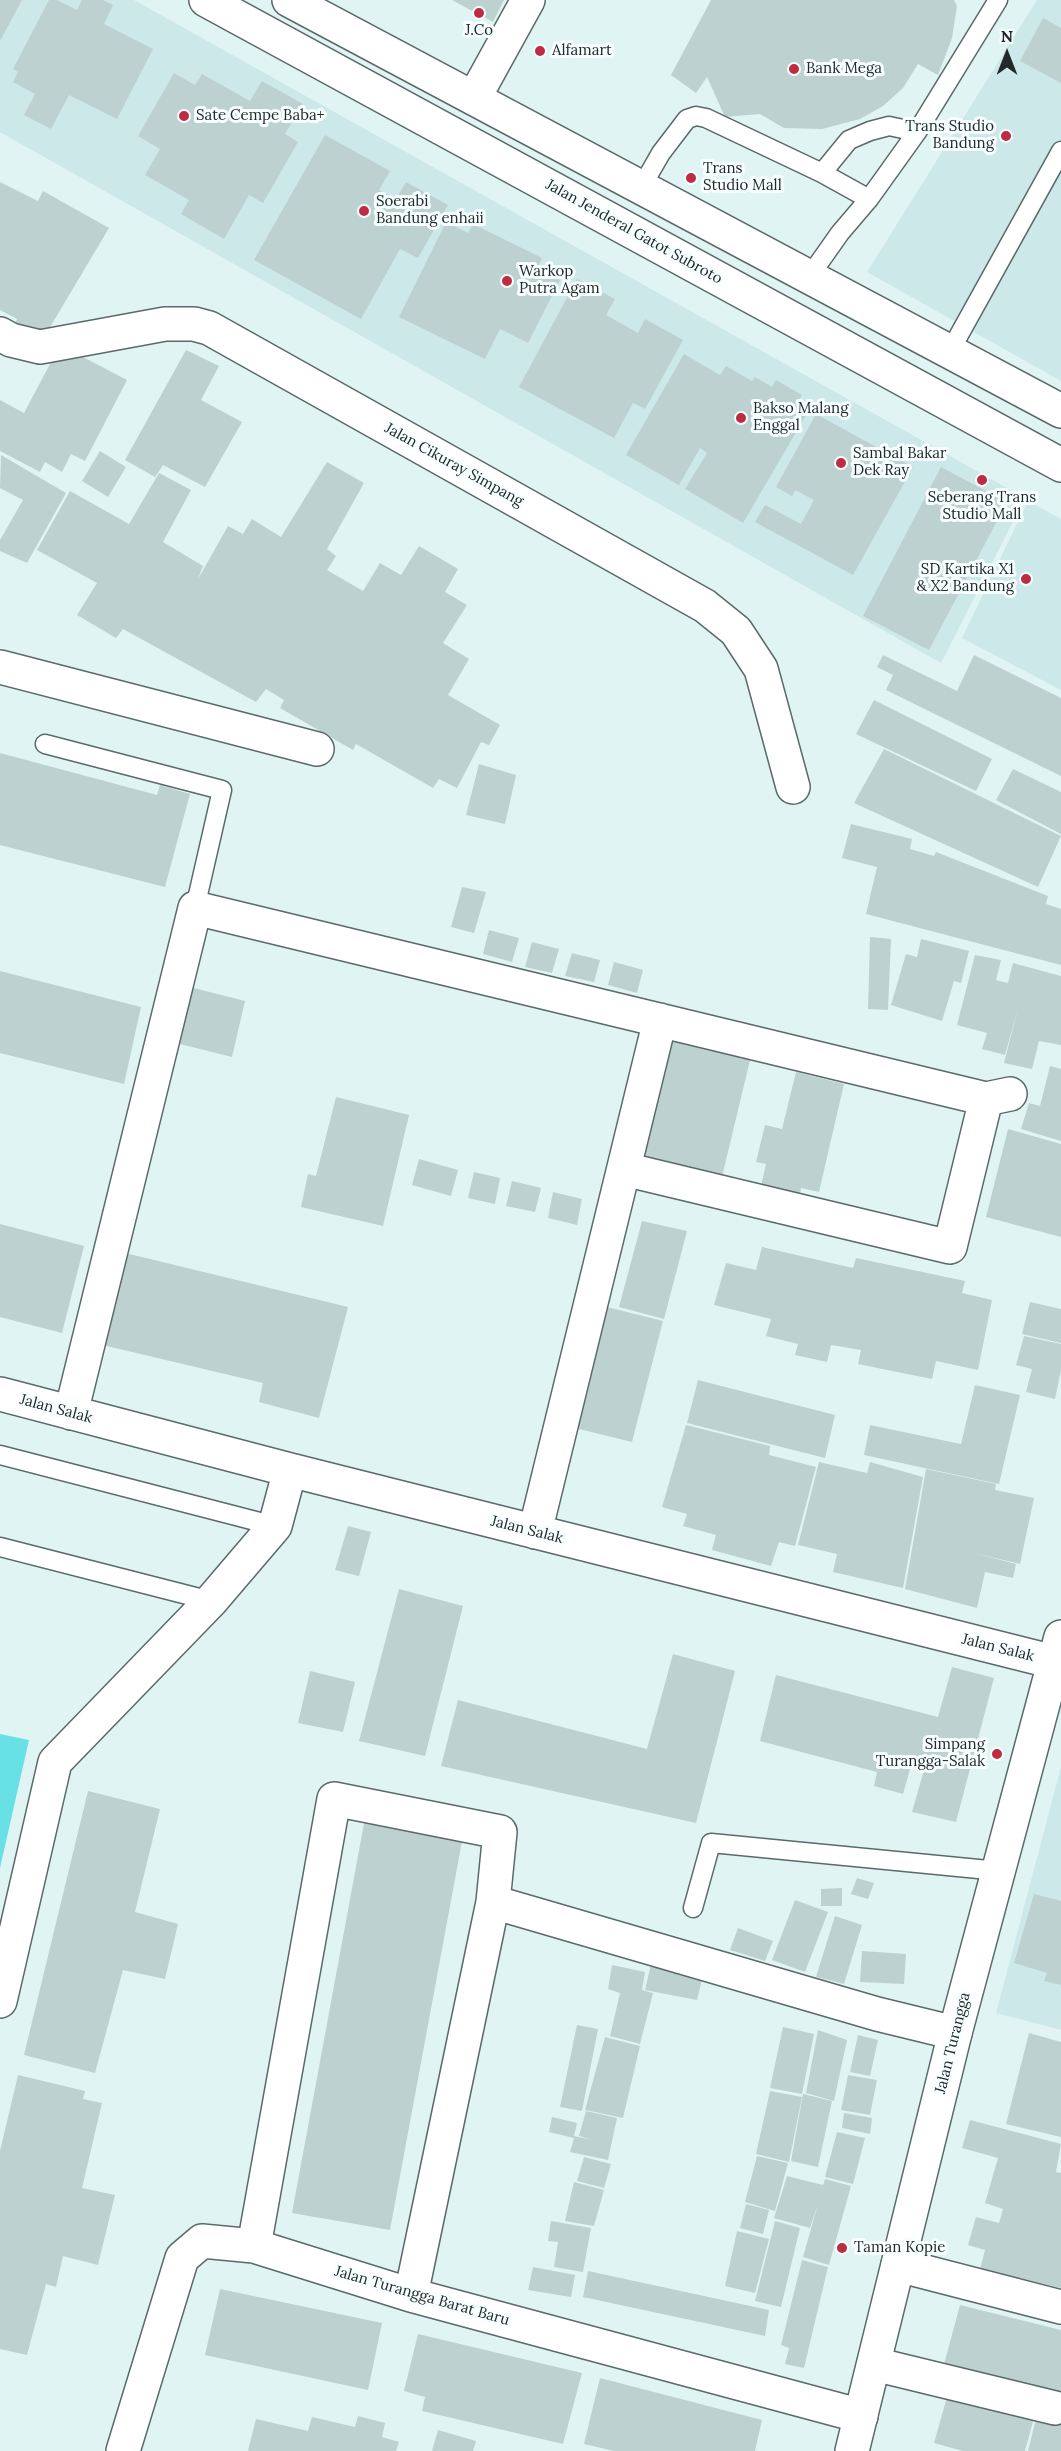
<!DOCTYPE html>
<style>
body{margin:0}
#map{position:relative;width:1061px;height:2451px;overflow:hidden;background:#e1f4f4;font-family:Lora,serif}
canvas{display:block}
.north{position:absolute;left:977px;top:24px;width:60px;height:60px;-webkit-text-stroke:4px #f7feff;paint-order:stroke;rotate:0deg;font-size:16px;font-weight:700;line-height:24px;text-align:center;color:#212929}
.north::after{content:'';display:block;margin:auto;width:21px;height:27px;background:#212929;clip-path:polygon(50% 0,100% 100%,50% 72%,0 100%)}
</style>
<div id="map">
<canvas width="1061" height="2451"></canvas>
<div class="north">N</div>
</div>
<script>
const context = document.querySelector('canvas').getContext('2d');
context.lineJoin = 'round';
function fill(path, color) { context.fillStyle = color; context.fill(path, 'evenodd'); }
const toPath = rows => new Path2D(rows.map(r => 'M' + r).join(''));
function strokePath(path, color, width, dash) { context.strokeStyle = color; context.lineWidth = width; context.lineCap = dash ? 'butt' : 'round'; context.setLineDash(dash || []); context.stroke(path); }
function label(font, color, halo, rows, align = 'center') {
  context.font = font + ' Lora,serif'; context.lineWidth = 6; context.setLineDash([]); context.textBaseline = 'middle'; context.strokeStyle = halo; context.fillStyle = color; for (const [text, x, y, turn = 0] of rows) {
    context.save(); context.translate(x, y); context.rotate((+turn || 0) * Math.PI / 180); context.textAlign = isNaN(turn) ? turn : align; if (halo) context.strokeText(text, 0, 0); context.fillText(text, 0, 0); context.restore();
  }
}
fill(toPath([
 [0,0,134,0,1025,498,941,663,0,132],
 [1037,0,1061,0,1061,381,867,272],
 [1028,501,1061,519,1061,690,962,638],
 [1061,1767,1061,2030,996,2013]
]), '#cce8e8');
fill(toPath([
 [0,1734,29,1740,0,1868]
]), '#67e1e5');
fill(toPath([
 [0,0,22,0,0,41],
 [49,0,57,0,77,10,82,0,103,0,113,5,104,24,153,49,117,119,69,95,51,129,24,115,35,94,13,82,18,72,13,69],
 [452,0,504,0,493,22],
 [711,0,954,0,957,6,952,38,938,75,918,64,903,88,883,106,860,119,822,129,784,128,760,114,725,117,707,77,696,93,671,75],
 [1043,18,1061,28,1061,83,1020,61],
 [174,73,195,85,202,74,250,101,262,81,303,104,285,134,298,142,263,203,249,195,224,239,181,214,189,200,145,175,160,149,138,136],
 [325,135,390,171,379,190,396,199,406,182,448,205,418,258,400,249,361,319,254,260],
 [0,182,38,201,43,191,109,228,43,339,15,324,17,319,0,310],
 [446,222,468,233,473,224,542,258,537,269,560,280,528,343,500,329,485,359,399,317],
 [577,279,615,299,606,315,638,333,645,319,683,340,645,409,633,403,614,438,519,387],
 [60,345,127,380,85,461,71,454,62,472,45,462,40,472,0,451,0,400,24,413],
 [186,350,219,366,201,400,242,422,205,487,163,465,155,477,125,460],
 [684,354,720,375,726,366,752,381,755,377,772,387,776,380,802,395,797,403,809,410,743,523,685,489,707,453,700,448,679,485,626,455],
 [816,414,913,467,853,575,755,522,765,505,801,524,814,500,795,490,792,496,776,487],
 [100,451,126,467,108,497,82,481],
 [1,455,66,493,27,563,0,551,0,540,23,500,0,488],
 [327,462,364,483,327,549,336,556,327,570,363,591,380,563,401,575,419,546,458,569,445,592,467,605,443,643,469,659,448,695,500,725,489,745,481,742,457,788,439,779,433,788,356,744,353,750,280,708,284,700,266,689,256,702,123,629,116,638,77,615,97,583,37,550,70,491,129,524,159,473,191,490,163,542,203,566,198,579,228,526,243,534,252,519,281,537],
 [941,467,1007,502,929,650,863,616],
 [883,655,957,691,974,655,1061,698,1061,776,886,690,893,675,877,667],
 [874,700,992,759,976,791,856,734],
 [884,749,1061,836,1038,887,854,803],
 [0,753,157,795,160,785,190,794,165,887,0,845],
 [479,764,516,775,505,824,466,815],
 [1013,769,1061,792,1061,834,996,800],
 [851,824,912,839,910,849,934,856,936,852,1048,896,1046,904,1061,909,1061,965,866,914,877,867,842,858],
 [462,887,486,892,474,933,451,927],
 [489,930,519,938,512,962,483,954],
 [870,937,891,939,888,1010,868,1009],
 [921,939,969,951,961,983,954,981,942,1021,891,1005,906,954,917,957],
 [532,942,559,949,552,973,525,967],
 [572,953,600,960,594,982,565,976],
 [975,955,1001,960,996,980,1008,983,1013,963,1061,976,1061,1045,1039,1041,1032,1069,1004,1063,1018,1009,1005,1055,982,1049,987,1033,957,1025],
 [614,962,643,970,637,993,608,985],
 [0,971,141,1007,124,1084,0,1053],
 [186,986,245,1001,232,1057,172,1042],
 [673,1034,752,1052,721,1181,641,1160],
 [1050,1066,1061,1069,1061,1141,1021,1129,1029,1103,1040,1106],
 [796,1072,844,1084,819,1192,801,1188,800,1195,761,1186,766,1164,756,1162,765,1125,782,1129],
 [336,1097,409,1115,383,1226,301,1207,308,1174,316,1176],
 [1008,1129,1061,1144,1061,1237,986,1217],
 [419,1159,458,1170,451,1196,412,1185],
 [474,1172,500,1178,495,1204,468,1198],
 [512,1181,541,1188,535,1212,506,1206],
 [553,1192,582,1199,577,1225,548,1218],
 [642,1221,687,1231,664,1319,619,1307],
 [0,1224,84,1246,62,1333,0,1317],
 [762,1247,853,1268,856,1258,965,1281,962,1293,992,1300,978,1370,936,1361,932,1379,858,1364,861,1350,831,1345,827,1362,795,1355,798,1344,766,1336,771,1319,714,1305,726,1263,756,1270],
 [117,1251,348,1307,319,1418,259,1402,263,1383,94,1343],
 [1030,1302,1061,1309,1061,1343,1022,1334],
 [607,1307,663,1321,632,1442,575,1428],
 [1024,1336,1061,1344,1061,1370,1055,1399,1026,1392,1032,1369,1016,1365],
 [698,1380,835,1415,825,1458,687,1423],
 [975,1385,1020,1395,999,1484,864,1455,870,1425,961,1444],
 [686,1425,770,1446,769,1455,816,1467,795,1546,779,1542,771,1566,712,1550,716,1535,683,1526,687,1514,662,1507],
 [819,1462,867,1473,870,1462,923,1477,903,1588,833,1572,837,1554,798,1545],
 [926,1469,996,1484,995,1490,1034,1498,1020,1564,974,1553,1016,1564,1013,1578,985,1572,977,1608,905,1589],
 [348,1526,371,1532,359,1576,335,1570],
 [399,1589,463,1606,425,1756,359,1741],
 [673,1654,735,1671,696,1823,441,1766,458,1700,647,1749],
 [952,1667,994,1678,956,1822,912,1812,924,1770,911,1766,903,1794,874,1786,877,1772,760,1741,776,1675,938,1717],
 [310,1671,355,1682,343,1732,298,1723],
 [88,1791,160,1809,135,1912,178,1924,165,1979,123,1970,95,2073,24,2055],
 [365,1818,463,1836,390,2230,292,2213],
 [857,1878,874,1883,868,1899,851,1894],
 [842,1888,842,1906,821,1906,821,1889],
 [1034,1894,1061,1901,1061,1985,1044,1981,1047,1973,1014,1963],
 [795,1900,828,1912,805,1972,772,1960],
 [835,1916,862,1925,844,1984,816,1977],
 [738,1928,773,1941,765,1961,730,1950],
 [862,1951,906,1954,904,1984,860,1982],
 [652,1960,704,1971,697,2000,645,1990],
 [612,1965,645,1972,642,1990,653,1993,640,2044,610,2036,620,1993,608,1989],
 [577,2025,598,2029,582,2111,560,2107],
 [783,2027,814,2034,802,2094,770,2088],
 [818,2030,847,2040,834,2101,806,2093],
 [1029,2033,1061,2042,1061,2137,1006,2124],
 [858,2035,878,2040,870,2076,850,2072],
 [605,2037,640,2046,623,2118,585,2110],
 [18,2075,85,2091,83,2099,102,2103,82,2188,115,2195,98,2265,63,2256,56,2287,46,2284,27,2355,0,2349,0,2151],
 [848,2075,877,2080,870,2115,841,2110],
 [770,2091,802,2097,789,2162,756,2154],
 [803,2094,832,2101,818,2167,791,2161],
 [586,2111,617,2118,608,2160,570,2152,574,2138,549,2132,552,2117,577,2123,574,2136,592,2140,579,2136],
 [844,2113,872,2118,870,2134,842,2128],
 [970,2120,1061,2144,1056,2172,1061,2173,1061,2288,1020,2278,1017,2287,978,2277,985,2250,968,2245,976,2217,999,2223,1003,2209,985,2203,998,2158,962,2148],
 [837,2132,865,2138,853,2184,825,2177],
 [757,2156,788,2163,775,2211,745,2202],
 [584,2157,611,2164,604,2188,577,2181],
 [787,2176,823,2185,825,2179,851,2186,829,2265,803,2257,818,2204,810,2228,774,2218],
 [574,2182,604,2190,594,2226,565,2221],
 [746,2204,769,2210,763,2234,740,2228],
 [551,2221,591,2228,583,2272,554,2267,558,2242,548,2241],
 [775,2221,800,2228,781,2307,755,2301],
 [737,2231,769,2239,755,2293,725,2286],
 [802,2260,828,2267,804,2368,785,2364,789,2348,781,2345],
 [533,2267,575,2275,571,2297,528,2290],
 [588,2271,769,2310,765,2336,583,2297],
 [220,2289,382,2323,368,2390,205,2355],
 [960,2305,1061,2330,1061,2416,940,2379],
 [418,2334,582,2373,563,2444,422,2411,425,2397,404,2391],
 [600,2378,762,2420,755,2451,614,2451,584,2444],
 [949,2390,1035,2414,1025,2451,963,2451,934,2443],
 [1037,2415,1061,2421,1061,2451,1028,2451],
 [358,2416,385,2423,382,2437,399,2442,396,2451,248,2451,256,2419,308,2431,312,2417,355,2427],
 [438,2430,476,2441,473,2451,432,2451]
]), '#bed1d1');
const service = toPath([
 [822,173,849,140,870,131,889,126,917,132],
 [642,186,661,153,687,119,696,116,706,118,822,173,869,199,840,233,809,277],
 [869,199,917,132,998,0],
 [949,353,1061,151],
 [45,744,222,790,195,908],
 [0,1455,275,1526],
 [0,1547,211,1601],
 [693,1908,711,1843,999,1871]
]);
const minor = toPath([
 [474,98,528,0],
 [0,334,11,340,40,347,165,324,194,324,209,328,705,606,736,631,761,669,793,787],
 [0,667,317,749],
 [624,1169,950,1247,986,1099],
 [0,1394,290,1470,1054,1662],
 [71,1413,195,908,986,1099,1010,1094],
 [535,1532,660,1020],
 [493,1902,877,2014,955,2033],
 [0,2001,55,1762,211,1601,275,1526,290,1470],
 [254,2246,334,1799,500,1832,493,1902,411,2295],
 [898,2265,1061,2307],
 [874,2364,1055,2408],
 [123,2451,182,2258,202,2241,254,2246,411,2295,861,2416]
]);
const secondary = toPath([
 [852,2451,955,2033,1061,1637]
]);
const primary = toPath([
 [206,0,1061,465],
 [289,0,1061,411]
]);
strokePath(service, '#5a6a6b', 21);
strokePath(minor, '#5a6a6b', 36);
strokePath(secondary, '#5a6a6b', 36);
strokePath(primary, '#5a6a6b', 36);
strokePath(service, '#fff', 18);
strokePath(minor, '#fff', 33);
strokePath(secondary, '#fff', 33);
strokePath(primary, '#fff', 33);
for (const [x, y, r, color] of [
 [479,13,6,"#bd2c41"],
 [540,51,6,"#bd2c41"],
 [794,69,6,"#bd2c41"],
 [184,116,6,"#bd2c41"],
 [1006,136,6,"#bd2c41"],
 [691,178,6,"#bd2c41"],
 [364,211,6,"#bd2c41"],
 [507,281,6,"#bd2c41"],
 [741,418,6,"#bd2c41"],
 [841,463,6,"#bd2c41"],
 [982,480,6,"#bd2c41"],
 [1026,579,6,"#bd2c41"],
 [997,1754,6,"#bd2c41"],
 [842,2248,6,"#bd2c41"]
]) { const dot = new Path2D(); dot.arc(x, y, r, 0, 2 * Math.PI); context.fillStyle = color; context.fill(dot); strokePath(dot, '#f7feff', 2); }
label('15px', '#212929', '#f7feff', [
 ["J.Co",479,31,"center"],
 ["Alfamart",552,51],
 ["Bank Mega",806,69],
 ["Sate Cempe Baba+",196,116],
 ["Trans Studio",994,127,"right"],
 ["Bandung",994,144,"right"],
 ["Trans",703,169],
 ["Studio Mall",703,186],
 ["Soerabi",376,202],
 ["Bandung enhaii",376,219],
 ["Warkop",519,272],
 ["Putra Agam",519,289],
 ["Bakso Malang",753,409],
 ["Enggal",753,426],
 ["Sambal Bakar",853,454],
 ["Dek Ray",853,471],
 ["Seberang Trans",982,498,"center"],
 ["Studio Mall",982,515,"center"],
 ["SD Kartika X1",1014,570,"right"],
 ["& X2 Bandung",1014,587,"right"],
 ["Simpang",985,1745,"right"],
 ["Turangga-Salak",985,1762,"right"],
 ["Taman Kopie",854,2248]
], 'left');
label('15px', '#212929', '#f7feff', [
 ["Jalan Jenderal Gatot Subroto",634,232,29],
 ["Jalan Cikuray Simpang",454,465,29],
 ["Jalan Salak",56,1409,15],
 ["Jalan Salak",527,1530,14],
 ["Jalan Salak",998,1648,14],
 ["Jalan Turangga",953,2043,-76],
 ["Jalan Turangga Barat Baru",422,2296,16]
]);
</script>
